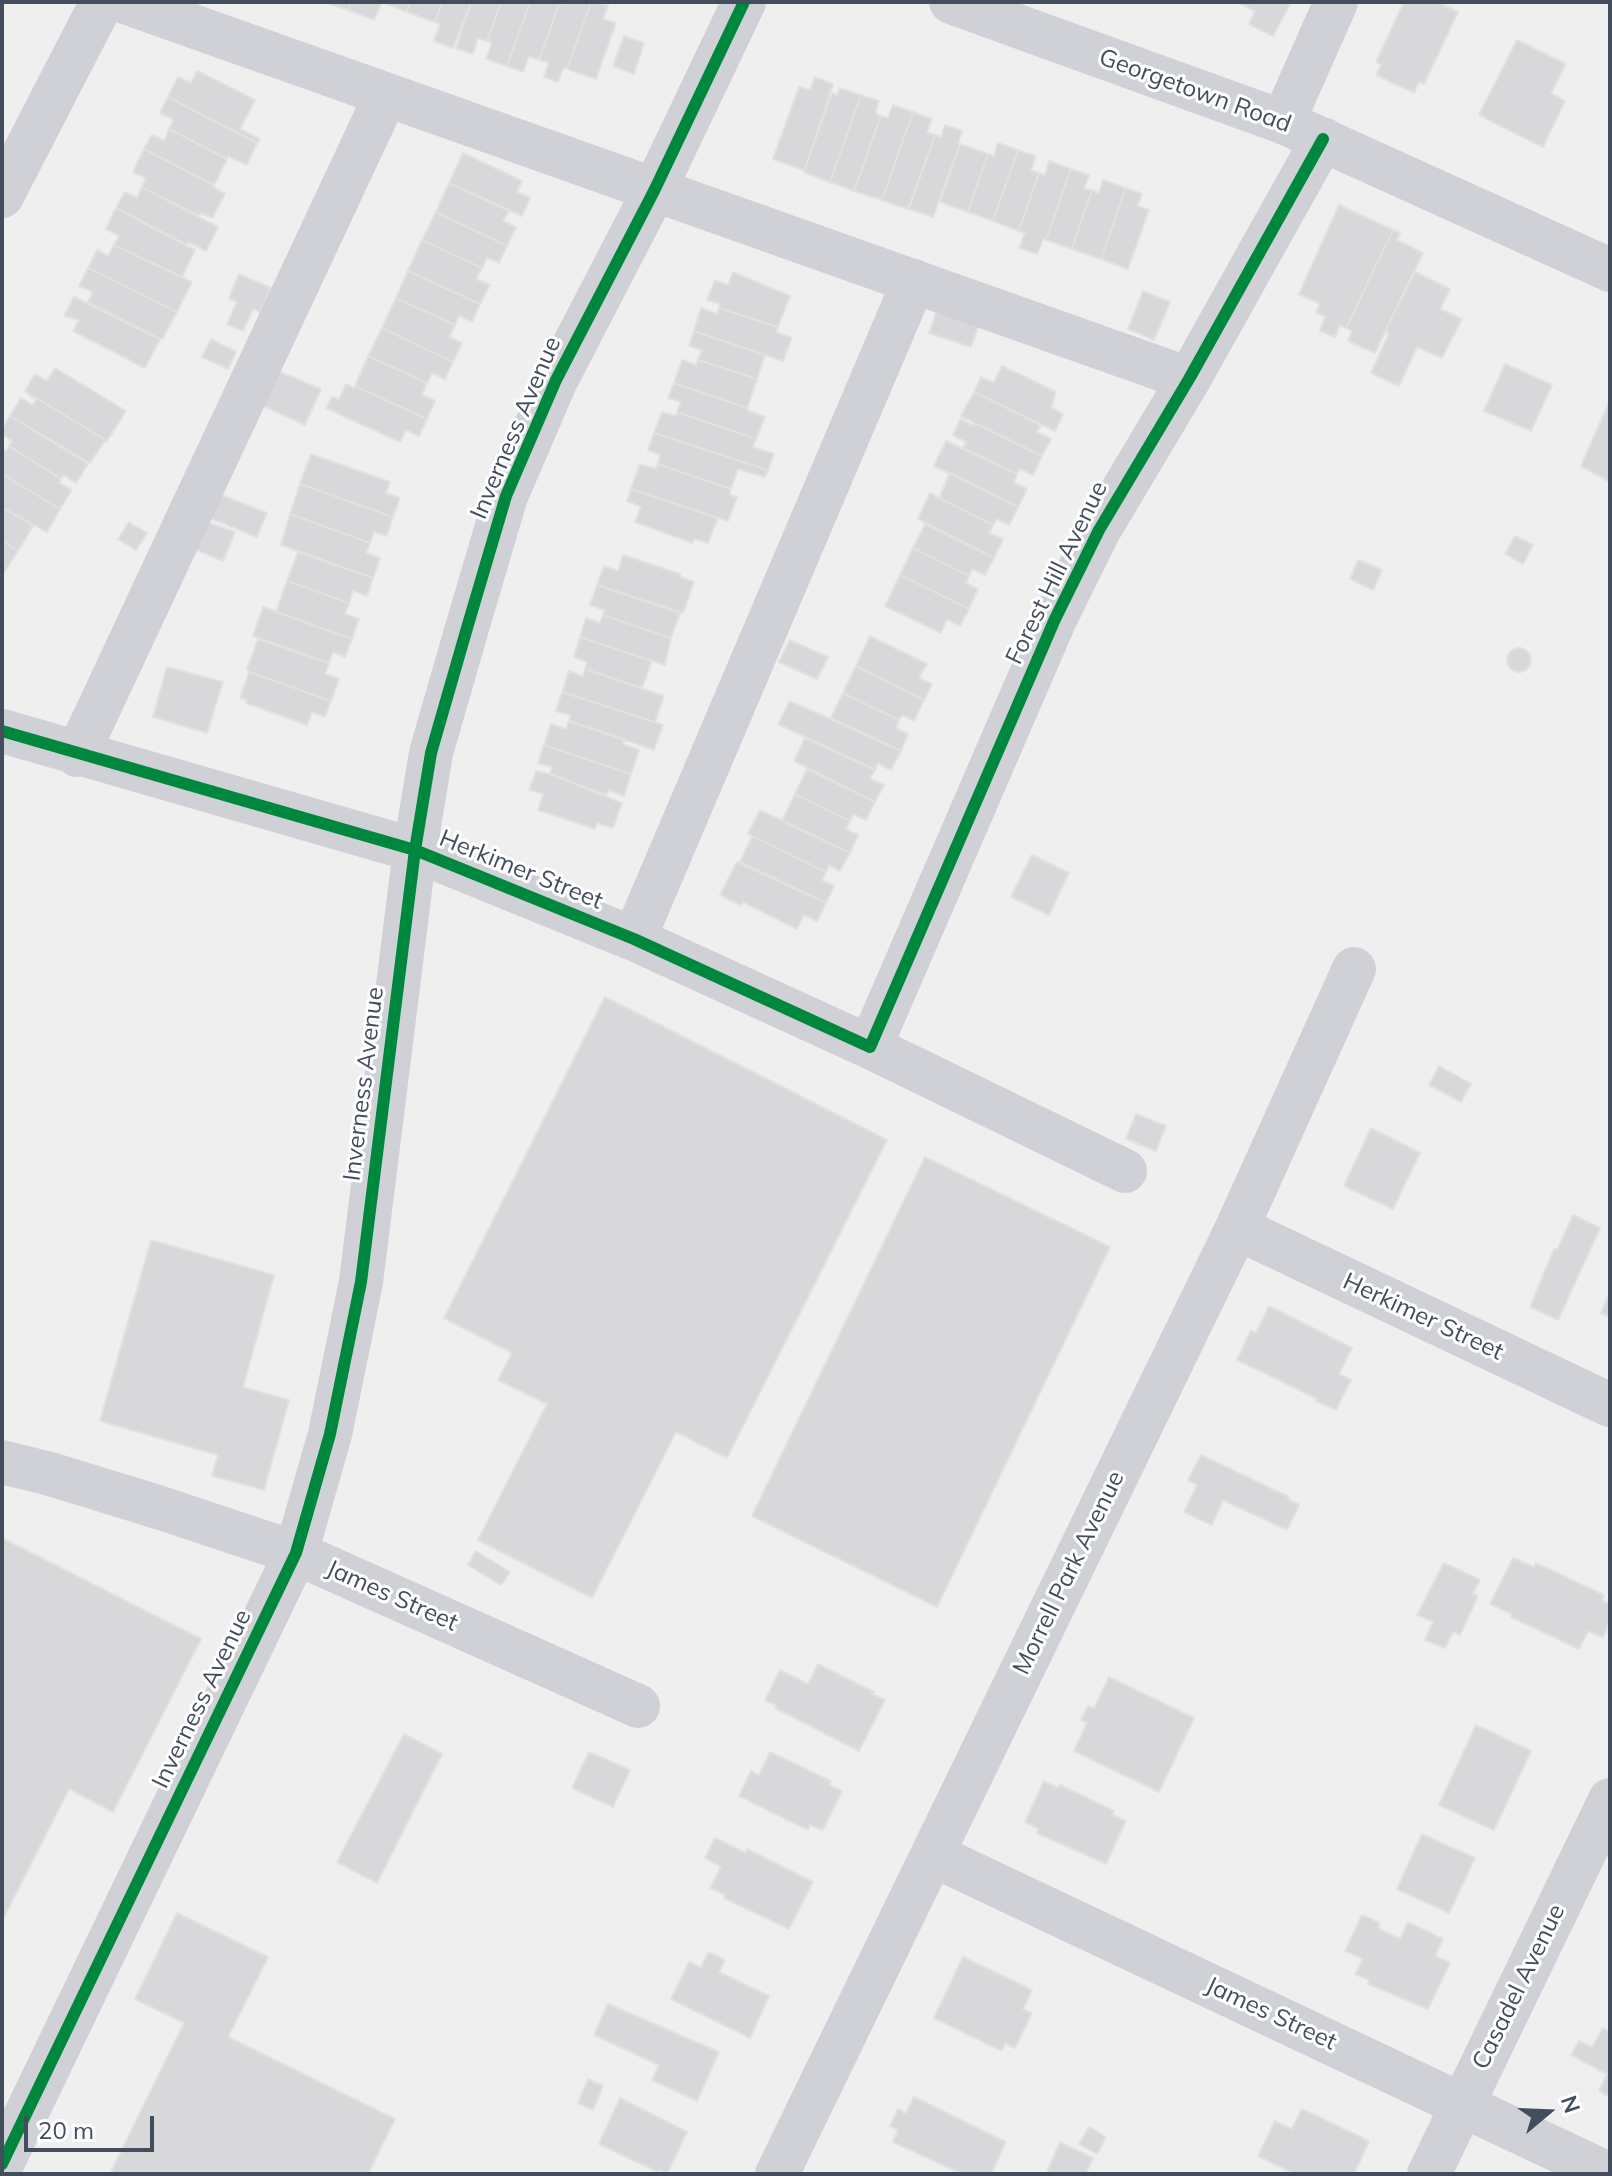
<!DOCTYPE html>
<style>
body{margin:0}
#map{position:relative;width:1612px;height:2176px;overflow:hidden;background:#f0efef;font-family:Mulish,sans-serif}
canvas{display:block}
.frame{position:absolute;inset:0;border:4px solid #444d5e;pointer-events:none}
.north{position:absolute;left:1508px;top:2072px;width:80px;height:80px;-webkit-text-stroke:6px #fff;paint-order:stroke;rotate:71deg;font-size:22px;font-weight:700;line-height:32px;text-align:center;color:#444d5e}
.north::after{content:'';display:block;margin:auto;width:28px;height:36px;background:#444d5e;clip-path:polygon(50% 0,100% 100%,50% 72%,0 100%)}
.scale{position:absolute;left:24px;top:2116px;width:130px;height:36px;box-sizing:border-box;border:4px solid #444d5e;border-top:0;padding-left:10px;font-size:24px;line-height:28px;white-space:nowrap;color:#444d5e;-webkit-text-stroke:6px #fff;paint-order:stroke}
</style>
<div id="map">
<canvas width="1612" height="2176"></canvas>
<div class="frame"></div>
<div class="north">N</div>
<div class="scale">20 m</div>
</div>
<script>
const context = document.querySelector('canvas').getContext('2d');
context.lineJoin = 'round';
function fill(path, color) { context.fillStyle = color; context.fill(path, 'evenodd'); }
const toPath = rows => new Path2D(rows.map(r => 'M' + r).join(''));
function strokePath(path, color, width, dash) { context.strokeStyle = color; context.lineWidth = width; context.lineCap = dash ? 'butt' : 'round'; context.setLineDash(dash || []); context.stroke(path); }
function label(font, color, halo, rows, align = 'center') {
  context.font = font + ' Mulish,sans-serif'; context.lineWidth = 6; context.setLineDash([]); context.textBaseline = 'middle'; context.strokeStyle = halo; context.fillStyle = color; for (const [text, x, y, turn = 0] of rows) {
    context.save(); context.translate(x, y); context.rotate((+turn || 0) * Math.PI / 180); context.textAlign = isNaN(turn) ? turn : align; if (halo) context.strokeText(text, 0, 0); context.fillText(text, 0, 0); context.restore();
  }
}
const building = toPath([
 [325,2,351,2,348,10,325,2],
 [351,2,382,2,374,20,348,10,351,2],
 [382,2,410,2,407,12,382,2],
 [410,2,442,2,435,22,407,12,410,2],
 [442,2,471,2,453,48,434,41,440,24,435,22,442,2],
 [471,2,501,2,487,41,478,38,473,54,456,48,471,2],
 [501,2,530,2,507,66,486,59,492,43,487,41,501,2],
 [530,2,560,2,539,60,529,56,523,72,507,66,530,2],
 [560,2,566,5,567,2,591,2,567,69,564,67,558,82,544,77,549,63,539,60,560,2],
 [591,2,608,5,603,19,616,23,596,79,567,69,591,2],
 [1237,2,1291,2,1273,36,1249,24,1255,11,1237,2],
 [1404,2,1437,2,1458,12,1424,84,1419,82,1414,93,1376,75,1381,65,1376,62,1404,2],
 [624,36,644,43,634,74,613,66,624,36],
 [1517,40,1566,64,1551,93,1565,101,1543,147,1479,115,1517,40],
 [197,71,255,100,240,129,260,139,257,143,168,97,178,77,191,83,197,71],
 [815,77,833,84,804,172,803,170,773,159,799,87,810,90,815,77],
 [840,88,861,95,830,182,804,172,832,93,837,95,840,88],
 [861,95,879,101,875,113,881,116,854,191,830,182,861,95],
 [168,97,257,143,247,165,228,156,227,159,169,129,174,120,160,113,168,97],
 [893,105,913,112,882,200,854,191,881,116,888,118,893,105],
 [913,112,932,119,927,132,935,135,908,209,882,200,913,112],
 [945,125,962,131,958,144,960,144,933,217,909,209,935,135,941,137,945,125],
 [169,129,227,159,214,185,144,149,152,135,164,141,169,129],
 [998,143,1018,150,993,221,968,212,988,154,994,156,998,143],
 [960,144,988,154,968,212,940,202,960,144],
 [144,149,214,185,213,187,225,194,212,218,201,213,199,216,142,187,146,178,133,172,144,149],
 [1018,150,1036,156,1031,170,1039,173,1019,231,993,221,1018,150],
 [463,153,522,181,517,192,530,198,522,216,449,183,463,153],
 [1049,161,1071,169,1046,240,1043,239,1037,254,1019,248,1025,233,1019,231,1039,173,1045,175,1049,161],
 [1071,169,1089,175,1084,188,1092,190,1072,249,1046,240,1071,169],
 [1103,180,1126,188,1101,259,1072,249,1092,190,1099,193,1103,180],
 [449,183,509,211,503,221,516,227,507,246,436,212,449,183],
 [142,187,218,227,206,251,188,242,187,245,116,208,125,192,137,198,142,187],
 [1126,188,1142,194,1137,206,1149,210,1128,269,1101,259,1126,188],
 [1339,205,1393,230,1346,328,1340,325,1335,337,1320,331,1325,317,1316,312,1320,304,1299,294,1339,205],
 [116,208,195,250,182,277,114,245,119,236,106,229,116,208],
 [436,212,507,246,499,263,487,258,482,268,422,240,436,212],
 [1393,230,1400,233,1397,240,1423,253,1375,353,1348,341,1352,331,1346,328,1393,230],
 [422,240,482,268,476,279,490,285,480,304,408,271,422,240],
 [114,245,192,282,177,312,88,268,97,250,108,256,114,245],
 [88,268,177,312,163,338,160,339,88,302,93,292,79,286,88,268],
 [408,271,480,304,472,322,459,315,455,325,396,298,408,271],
 [733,272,790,296,778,327,719,308,720,304,707,300,715,280,728,285,733,272],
 [1415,272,1450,289,1440,309,1462,319,1442,358,1417,347,1399,386,1371,373,1389,333,1385,331,1415,272],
 [239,274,271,288,260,312,253,309,243,331,227,324,237,302,229,298,239,274],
 [1143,291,1170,302,1154,340,1128,329,1143,291],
 [74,297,160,339,145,368,73,331,79,320,64,316,74,297],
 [396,298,455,325,449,337,462,343,453,362,382,328,396,298],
 [701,308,717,314,719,308,778,327,776,332,792,338,783,361,694,331,701,308],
 [938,308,980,322,971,347,929,333,938,308],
 [382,328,453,362,445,379,432,373,427,383,368,356,382,328],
 [694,331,765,355,757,379,698,360,702,350,689,346,694,331],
 [211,339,236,352,228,369,202,357,211,339],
 [368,356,427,383,422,395,435,401,427,419,355,386,368,356],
 [682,360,696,365,698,360,757,379,747,408,674,383,682,360],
 [1505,364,1552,385,1531,431,1484,411,1505,364],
 [1002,366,1056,392,1051,407,1063,414,1055,431,974,392,981,377,994,383,1002,366],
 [55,368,126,411,107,441,25,391,35,374,47,381,55,368],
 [278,371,321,389,305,425,263,406,278,371],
 [674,383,747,408,747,410,765,417,756,439,677,412,681,402,668,398,674,383],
 [346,384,354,388,355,386,427,419,419,436,406,430,400,442,326,408,332,397,339,399,346,384],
 [25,391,107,441,104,442,90,463,10,416,21,398,32,405,36,400,25,391],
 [974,392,1041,425,1037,432,1051,439,1042,456,961,416,974,392],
 [1610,400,1610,482,1581,466,1610,400],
 [662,412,676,416,677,412,756,439,753,447,774,454,768,470,654,433,662,412],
 [10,416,88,464,76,483,63,475,61,479,9,446,12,441,2,434,2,430,10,416],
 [960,419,974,426,974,423,1042,456,1033,475,1020,469,1017,474,963,448,966,442,953,435,960,419],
 [654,433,768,470,765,477,738,469,731,489,658,464,660,455,648,450,654,433],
 [946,441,1017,474,1014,483,1027,489,1018,507,934,466,946,441],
 [9,446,61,479,59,483,72,490,60,509,2,474,2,448,6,451,9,446],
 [311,454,390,482,386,493,400,498,393,517,300,484,311,454],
 [640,464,656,469,658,464,731,489,730,495,737,497,728,521,631,489,640,464],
 [950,473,1018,507,1009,525,997,519,993,525,939,498,950,473],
 [2,474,60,509,47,532,2,507,2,474],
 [300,484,393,517,387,536,374,532,370,543,290,514,300,484],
 [631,489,718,518,708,543,694,539,692,543,635,522,641,507,627,501,631,489],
 [216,493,267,513,257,537,207,517,216,493],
 [930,493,993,525,989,533,1003,539,994,558,918,519,930,493],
 [2,507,33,526,18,551,2,541,2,507],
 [290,514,370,543,366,553,380,558,373,578,281,545,290,514],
 [205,521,235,532,223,561,194,549,205,521],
 [129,522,147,533,136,550,118,539,129,522],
 [925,524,994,558,985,575,972,569,969,576,913,548,925,524],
 [1515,536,1533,545,1523,564,1505,554,1515,536],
 [2,541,18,551,3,574,2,573,2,541],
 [913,548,969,576,966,583,978,589,969,609,900,575,913,548],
 [298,552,373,578,367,596,353,591,349,603,287,581,298,552],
 [623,555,680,574,680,577,694,582,683,613,597,585,604,566,618,571,623,555],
 [1358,560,1382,570,1373,590,1350,579,1358,560],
 [900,575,969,609,960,626,947,619,941,633,885,606,900,575],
 [287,581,349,603,345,614,359,619,352,639,276,612,287,581],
 [597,585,680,613,671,638,603,615,605,610,590,605,597,585],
 [263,607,352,639,345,657,333,652,329,663,253,636,263,607],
 [603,615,671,638,665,665,580,637,586,618,600,623,603,615],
 [870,636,927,664,919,678,932,684,924,700,856,666,870,636],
 [580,637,652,661,642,688,585,669,587,662,574,657,580,637],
 [258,639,329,663,325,674,339,679,331,701,249,672,247,669,258,639],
 [790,640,828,657,817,679,779,662,790,640],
 '1507 660a12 12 0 1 1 24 0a12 12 0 1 1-24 0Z',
 [856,666,924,700,914,721,902,715,899,720,843,693,856,666],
 [167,667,223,682,207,733,153,717,167,667],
 [585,669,664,696,655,722,663,725,562,692,569,671,583,676,585,669],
 [249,672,331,701,325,717,312,712,307,725,246,703,247,700,240,698,249,672],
 [562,692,663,725,654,750,569,721,570,715,556,711,562,692],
 [843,693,899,720,896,728,908,734,901,751,831,718,843,693],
 [790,701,901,751,891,770,878,763,875,770,778,724,790,701],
 [569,721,624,739,623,744,639,750,631,774,544,745,551,724,566,729,569,721],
 [805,738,875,770,870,779,884,785,875,802,794,761,805,738],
 [544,745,631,774,624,796,609,790,606,795,550,774,552,767,538,763,544,745],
 [807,769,875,802,866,820,853,814,850,821,795,794,807,769],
 [536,771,550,774,622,803,613,828,597,823,595,829,538,810,543,794,529,790,536,771],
 [795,794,850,821,846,829,858,835,850,853,782,821,795,794],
 [760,810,850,853,840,871,829,865,826,872,748,834,760,810],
 [748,834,826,872,822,880,834,886,826,903,740,862,752,837,748,834],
 [1032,855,1069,873,1049,915,1011,897,1032,855],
 [737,862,826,903,817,921,804,915,797,929,743,902,741,906,720,895,737,862],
 [605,997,887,1140,727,1458,676,1432,592,1598,478,1540,547,1404,498,1380,512,1353,444,1318,605,997],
 [1439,1066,1471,1084,1461,1102,1429,1085,1439,1066],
 [1136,1114,1166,1126,1156,1151,1126,1139,1136,1114],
 [1371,1128,1420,1153,1393,1209,1344,1186,1371,1128],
 [925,1157,1110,1247,937,1607,752,1516,925,1157],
 [1573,1215,1600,1228,1558,1320,1530,1307,1554,1249,1557,1250,1573,1215],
 [151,1240,274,1275,243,1387,289,1400,264,1490,212,1476,218,1455,100,1421,151,1240],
 [1610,1292,1610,1317,1601,1313,1610,1292],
 [1269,1306,1352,1348,1339,1374,1351,1380,1336,1410,1316,1401,1318,1399,1237,1360,1251,1330,1256,1333,1269,1306],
 [1201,1455,1289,1497,1288,1499,1299,1505,1287,1530,1223,1500,1212,1525,1184,1512,1197,1485,1188,1480,1201,1455],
 [2,1538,201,1639,113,1812,69,1789,2,1921,2,1538],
 [476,1551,510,1572,501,1585,468,1565,476,1551],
 [1513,1558,1534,1567,1536,1563,1604,1595,1602,1601,1610,1604,1610,1621,1603,1637,1588,1631,1579,1649,1511,1617,1512,1614,1490,1604,1513,1558],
 [1444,1563,1480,1580,1473,1594,1478,1596,1460,1635,1453,1632,1445,1648,1425,1640,1433,1622,1417,1615,1444,1563],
 [818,1664,874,1692,872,1694,885,1700,859,1751,775,1708,776,1705,765,1700,780,1670,808,1684,818,1664],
 [1109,1677,1194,1718,1159,1792,1074,1751,1087,1723,1081,1720,1088,1706,1094,1708,1109,1677],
 [1476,1725,1531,1751,1494,1830,1439,1805,1476,1725],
 [404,1734,442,1754,377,1883,337,1862,404,1734],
 [589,1752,630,1770,613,1807,572,1788,589,1752],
 [770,1752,831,1781,829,1785,842,1791,823,1830,810,1825,808,1830,739,1796,751,1771,759,1775,770,1752],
 [1044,1781,1058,1788,1060,1785,1114,1811,1112,1815,1126,1821,1106,1864,1037,1833,1039,1829,1025,1822,1044,1781],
 [1422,1834,1475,1858,1449,1913,1397,1889,1422,1834],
 [715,1838,746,1853,747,1849,813,1882,789,1929,724,1898,725,1895,710,1888,721,1867,705,1858,715,1838],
 [177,1913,268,1957,228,2037,395,2119,368,2174,110,2174,184,2023,135,1999,177,1913],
 [1362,1915,1380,1923,1378,1928,1400,1939,1408,1922,1443,1939,1435,1956,1450,1963,1428,2009,1368,1984,1369,1980,1355,1974,1363,1959,1345,1951,1362,1915],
 [708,1952,725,1960,719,1972,769,1996,750,2038,671,1999,689,1962,701,1968,708,1952],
 [963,1957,1032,1990,1023,2009,1032,2013,1015,2048,1005,2043,1002,2051,934,2018,963,1957],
 [608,2004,719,2052,697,2101,652,2080,659,2065,594,2035,608,2004],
 [1603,2028,1610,2032,1610,2097,1599,2091,1607,2074,1571,2055,1579,2041,1592,2047,1603,2028],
 [588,2079,603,2086,593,2110,578,2103,588,2079],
 [914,2097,1006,2142,991,2174,963,2174,893,2142,898,2130,890,2126,898,2109,906,2113,914,2097],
 [620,2098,687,2132,667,2174,659,2170,658,2172,599,2144,620,2098],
 [1302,2109,1369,2141,1354,2174,1295,2174,1258,2156,1275,2121,1292,2129,1302,2109],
 [1089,2127,1106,2137,1097,2154,1079,2144,1089,2127],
 [1060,2142,1093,2158,1086,2173,1089,2174,1046,2174,1060,2142]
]);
fill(building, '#d8d8db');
strokePath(building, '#e1e1e2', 2);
strokePath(toPath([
 [125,2,1189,379],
 [951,2,1283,122,1610,270],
 [1283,122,1336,2],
 [2,196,102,2],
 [2,731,415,850,634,939,870,1047,1125,1171],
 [77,755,386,95],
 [634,939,914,281],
 [870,1047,1055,619,1099,530,1189,379,1323,139],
 [1237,1228,1610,1405],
 [2,1462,47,1473,161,1508,296,1553,638,1706],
 [933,1855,1608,2174],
 [2,2164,296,1553,330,1434,361,1282,415,850,431,753,467,628,506,496,556,380,654,191,744,2],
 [777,2174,1237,1228,1354,969],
 [1429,2174,1610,1800]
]), '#d0d1d6', 44);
strokePath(toPath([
 [2,731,415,850,634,939,870,1047,1055,619,1099,530,1189,379,1323,139],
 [2,2164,296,1553,330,1434,361,1282,415,850,431,753,467,628,506,496,556,380,654,191,744,2]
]), '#00873e', 12);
label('24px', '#444d5e', '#fff', [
 ["Georgetown Road",1195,91,20],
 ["Inverness Avenue",516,428,-67],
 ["Forest Hill Avenue",1057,573,-64],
 ["Herkimer Street",521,870,22],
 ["Inverness Avenue",364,1084,-83],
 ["Herkimer Street",1423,1317,25],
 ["Morrell Park Avenue",1069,1573,-64],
 ["James Street",392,1596,24],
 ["Inverness Avenue",202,1699,-64],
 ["Casadel Avenue",1519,1987,-64],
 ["James Street",1271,2014,25]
]);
</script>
